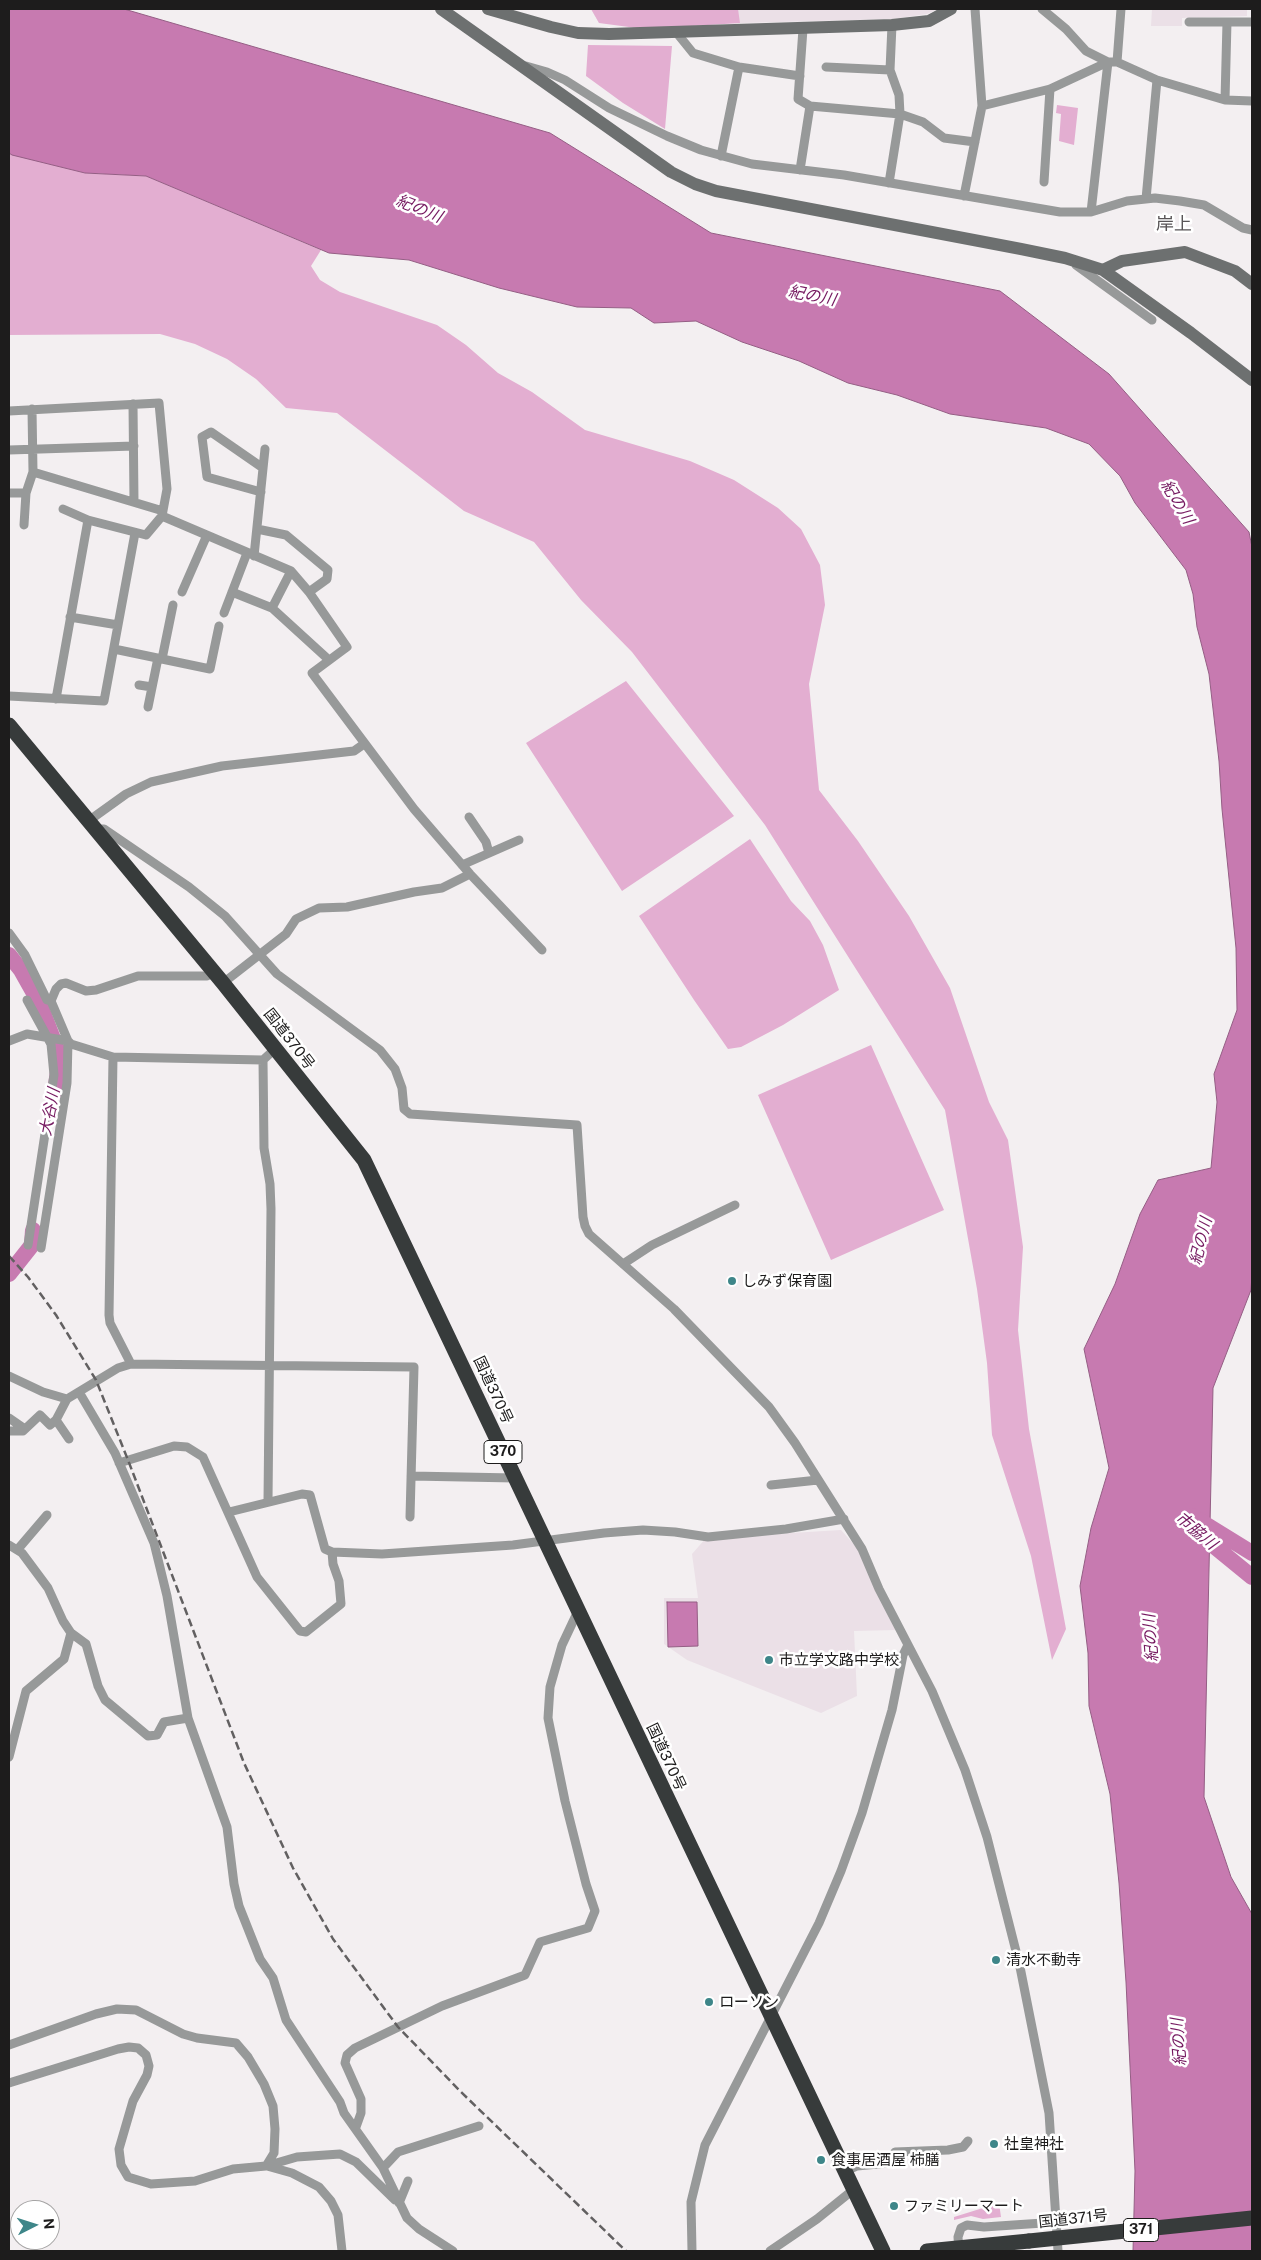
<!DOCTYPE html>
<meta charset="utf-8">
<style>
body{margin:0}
#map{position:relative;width:1261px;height:2260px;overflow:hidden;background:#f3eff1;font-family:"Public Sans",sans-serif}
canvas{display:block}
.frame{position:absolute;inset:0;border:10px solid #1d1c1c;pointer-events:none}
.north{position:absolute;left:10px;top:2200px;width:50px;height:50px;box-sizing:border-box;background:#fff;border:1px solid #a5a4a4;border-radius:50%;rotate:85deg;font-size:14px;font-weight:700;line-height:20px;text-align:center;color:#1d1c1c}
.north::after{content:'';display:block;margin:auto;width:18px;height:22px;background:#3e8689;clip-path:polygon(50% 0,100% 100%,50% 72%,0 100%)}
</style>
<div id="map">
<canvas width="1261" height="2260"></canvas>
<div class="frame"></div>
<div class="north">N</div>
</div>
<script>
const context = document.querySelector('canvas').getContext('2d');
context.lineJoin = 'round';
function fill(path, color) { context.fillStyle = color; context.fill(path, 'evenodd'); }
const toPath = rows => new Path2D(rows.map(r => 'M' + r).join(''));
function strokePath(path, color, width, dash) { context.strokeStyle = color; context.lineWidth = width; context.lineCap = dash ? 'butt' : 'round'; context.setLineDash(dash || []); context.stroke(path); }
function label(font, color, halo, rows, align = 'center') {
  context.font = font + ' "Public Sans","Noto Sans JP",sans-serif'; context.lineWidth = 5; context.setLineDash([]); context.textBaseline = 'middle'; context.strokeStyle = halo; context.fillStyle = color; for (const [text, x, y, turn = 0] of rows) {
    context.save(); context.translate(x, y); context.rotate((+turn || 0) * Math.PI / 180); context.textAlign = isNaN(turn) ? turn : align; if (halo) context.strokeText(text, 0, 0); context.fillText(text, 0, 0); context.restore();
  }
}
fill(toPath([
 [591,9,938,9,927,14,893,19,705,24,599,23],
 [1152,9,1247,9,1247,16,1182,18,1182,26,1151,26],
 [841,1530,859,1550,896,1630,854,1631,857,1696,821,1713,687,1660,664,1644,664,1598,698,1598,692,1554,706,1538]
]), '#ebe0e7');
fill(toPath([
 [591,9,738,9,740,23,644,29,599,23],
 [588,45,672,46,665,129,623,103,586,76],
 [1057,105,1078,108,1074,145,1059,141,1061,114,1056,113],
 [9,153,85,173,146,176,321,250,311,266,320,280,340,292,437,325,466,345,498,373,532,392,585,430,690,461,734,480,778,508,801,529,820,565,825,605,809,684,819,790,858,841,909,916,950,988,989,1102,1008,1140,1023,1247,1018,1330,1029,1429,1066,1629,1052,1660,1031,1556,992,1435,987,1363,977,1289,945,1110,765,825,632,652,581,600,534,542,464,511,337,413,286,408,256,379,227,359,195,344,160,334,9,335],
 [626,681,734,816,622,891,526,743],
 [750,839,791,901,810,921,823,945,839,990,783,1025,741,1047,728,1049,694,1000,639,916],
 [871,1045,944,1210,831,1260,758,1095],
 [999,2203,1001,2217,983,2219,971,2216,954,2220,954,2217]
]), '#e3aed1');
const water = toPath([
 [9,9,124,9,550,133,711,233,1000,291,1109,374,1249,532,1252,547,1252,1275,1251,1290,1213,1388,1204,1797,1231,1877,1252,1914,1252,2251,1133,2251,1135,2171,1126,1982,1119,1883,1110,1794,1089,1706,1088,1653,1080,1586,1091,1528,1109,1468,1084,1349,1115,1284,1140,1214,1158,1180,1211,1168,1217,1102,1214,1074,1237,1010,1236,948,1222,809,1219,761,1209,674,1197,627,1193,594,1186,570,1135,503,1120,476,1089,444,1046,428,950,414,897,395,848,383,799,361,742,342,696,321,654,323,631,308,577,307,499,288,409,260,329,253,146,176,85,173,12,155,9,153,9,9],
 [667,1602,697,1602,698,1646,668,1647,667,1602]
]);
fill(water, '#c77ab0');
strokePath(water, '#945e84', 1);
strokePath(toPath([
 [9,955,21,970,39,1002,60,1057,55,1092],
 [9,1274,32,1245,33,1230],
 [1192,1516,1252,1553],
 [1192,1528,1252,1577]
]), '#c77ab0', 16);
strokePath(toPath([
 [975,9,982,106],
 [1042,9,1066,29,1086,51,1108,62,1117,62,1157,80,1225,100,1252,101],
 [1189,22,1252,22],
 [803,29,798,99,810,106,900,114,899,95,890,70,892,25],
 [676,32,693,53,739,67,800,76],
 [1117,62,1121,9],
 [526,66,547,72,565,80,609,108,667,136,701,150,752,164,844,175,1060,212,1091,212,1127,201,1155,198,1180,201,1204,205,1243,228,1252,230],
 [826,67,890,70],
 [1225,100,1227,22],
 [721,156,739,67],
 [800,170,810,106],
 [1044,182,1050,89],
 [889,183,900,114,923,122,944,138,975,142],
 [964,196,982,106,1050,89,1108,62],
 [1146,199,1157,80],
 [1091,212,1108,62],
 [1076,265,1152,320],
 [133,404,134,502],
 [9,411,159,403,167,489,162,516,146,535,88,520,63,509],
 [9,450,134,446],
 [33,472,163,511],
 [261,492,207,477,202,437,211,432,263,468],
 [9,493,26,493],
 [162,516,291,571,309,592,347,647,312,673,414,809,470,874,542,950],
 [24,525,26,493,33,472,32,409],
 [257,529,286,535,328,570,327,579,309,592],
 [254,556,265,449],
 [182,592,207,535],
 [232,592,272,608,329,660],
 [272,608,291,571],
 [224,613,247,553],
 [70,617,118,625],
 [114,649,210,669,219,626],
 [162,659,173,605],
 [139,685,152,687],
 [9,696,104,701,135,533],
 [56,699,88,520],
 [148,707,158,658],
 [469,817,486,842,489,853],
 [87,822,126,794,151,782,222,766,354,751,364,744],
 [96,829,104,829,189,887,225,916,277,974,380,1050,395,1069,402,1088,404,1109,410,1114,577,1125,583,1217,585,1226,589,1234,674,1309,769,1407,795,1443,862,1549,879,1589,932,1691,965,1770,987,1837,1020,1967,1049,2113,1058,2251],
 [462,865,519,840],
 [9,933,25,955,47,1000,51,1001],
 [213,972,207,976,138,976,96,990,86,991,66,983,61,984,56,989,51,1001,68,1041,71,1044,113,1057,263,1060,275,1049],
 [223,983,286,934,296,919,319,908,347,907,414,892,442,888,470,874],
 [27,1000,51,1044,54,1075,28,1245],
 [9,1041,27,1034,68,1041,67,1083,41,1248],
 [113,1057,109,1315,110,1323,131,1364],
 [263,1060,264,1148,270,1184,271,1209,268,1501],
 [623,1264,652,1245,735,1205],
 [9,1376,43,1392,67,1399,118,1368,131,1364,414,1367,410,1517],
 [79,1392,115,1453,154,1543,167,1596,188,1718,227,1827,234,1884,239,1906,260,1959,273,1978,286,2020,340,2102,344,2113,383,2168,407,2218,419,2229,453,2251],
 [9,1418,22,1427,23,1431,9,1431],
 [56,1420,69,1439],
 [23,1431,40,1415,50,1425,56,1420,67,1399],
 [119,1463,174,1446,187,1447,203,1457,257,1577,300,1631,306,1632,341,1604,339,1581,333,1564,332,1552],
 [411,1476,515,1478],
 [771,1485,818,1480],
 [229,1512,302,1494,310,1495,325,1549,332,1552,382,1554,513,1545,604,1533,643,1530,675,1532,708,1537,786,1529,844,1519],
 [9,1545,22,1553,48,1588,63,1621,71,1633,86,1644,98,1686,105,1700,148,1736,157,1735,164,1722,188,1718],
 [18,1549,47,1515],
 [9,1757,26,1691,64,1659,71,1633],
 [9,2045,96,2014,117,2009,136,2010,183,2034,197,2038,236,2043,248,2057,264,2084,273,2106,275,2129,274,2153,266,2166],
 [9,2083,118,2049,129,2047,138,2048,146,2055,149,2066,147,2075,133,2101,119,2149,121,2165,128,2177,151,2184,195,2181,233,2169,266,2166,297,2157,340,2154,356,2162,395,2200],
 [356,2127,361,2113,361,2099,345,2063,347,2055,355,2048,442,2006,525,1975,540,1942,588,1928,595,1911,586,1884,565,1801,548,1718,550,1687,562,1645,578,1611],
 [267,2166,292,2173,319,2187,331,2201,338,2215,342,2251],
 [383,2168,398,2152,479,2126],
 [844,2172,857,2166,889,2163,895,2152,948,2150,963,2147,968,2141],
 [399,2203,408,2181],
 [692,2251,691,2202,705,2145,819,1923,841,1871,862,1813,892,1710,903,1655,908,1645],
 [770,2251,817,2219,853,2190],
 [959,2251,958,2237,961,2228,967,2225,984,2227,1058,2222]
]), '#979999', 9);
strokePath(toPath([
 [441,9,671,172,695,184,716,191,1021,249,1065,258,1103,270,1191,333,1252,380],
 [488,9,551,27,578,33,609,34,892,25,929,21,951,9],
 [1103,270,1122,261,1185,252,1235,271,1252,284]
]), '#6d7070', 12);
strokePath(toPath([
 [9,725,223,983,364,1160,883,2251],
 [927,2251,1029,2241]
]), '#373b3b', 15);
strokePath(toPath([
 [9,1256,28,1277,56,1315,96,1380,128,1460,244,1763,293,1868,333,1939,398,2027,461,2092,626,2251]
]), '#626061', 2.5, [8, 4]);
strokePath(toPath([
 [1029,2241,1252,2218]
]), '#373b3b', 15);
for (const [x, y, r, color] of [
 [732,1281,5,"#3e8689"],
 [769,1660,5,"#3e8689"],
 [996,1960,5,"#3e8689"],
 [709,2002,5,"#3e8689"],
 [994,2144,5,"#3e8689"],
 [821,2160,5,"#3e8689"],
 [894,2206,5,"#3e8689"]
]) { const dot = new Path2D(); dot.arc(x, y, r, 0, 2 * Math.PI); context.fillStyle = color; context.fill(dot); strokePath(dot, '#fff', 2); }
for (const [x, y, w] of [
 [503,1452,38],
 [1141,2230,35]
]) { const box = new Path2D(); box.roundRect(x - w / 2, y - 11.5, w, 23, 4); context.fillStyle = '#fff'; context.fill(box); strokePath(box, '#1d1c1c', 1); }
label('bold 14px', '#1d1c1c', null, [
 ["370",503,1452],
 ["371",1141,2230]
]);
label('15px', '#1d1c1c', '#fff', [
 ["国道370号",289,1039,52],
 ["国道370号",493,1390,65],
 ["国道370号",666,1757,65],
 ["国道371号",1073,2219,-6]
]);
label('15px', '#1d1c1c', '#fff', [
 ["しみず保育園",742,1281],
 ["市立学文路中学校",779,1660],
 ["清水不動寺",1006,1960],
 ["ローソン",719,2002],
 ["社皇神社",1004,2144],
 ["食事居酒屋 柿膳",831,2160],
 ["ファミリーマート",904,2206]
], 'left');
label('italic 16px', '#751960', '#fff', [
 ["紀の川",419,209,22],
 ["紀の川",812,296,11],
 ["紀の川",1177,502,59],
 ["大谷川",50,1112,-79],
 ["紀の川",1201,1241,-76],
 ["市脇川",1196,1531,40],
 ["紀の川",1151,1638,-94],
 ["紀の川",1179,2042,-94]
]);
label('18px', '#595557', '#fff', [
 ["岸上",1174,224]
]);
</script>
